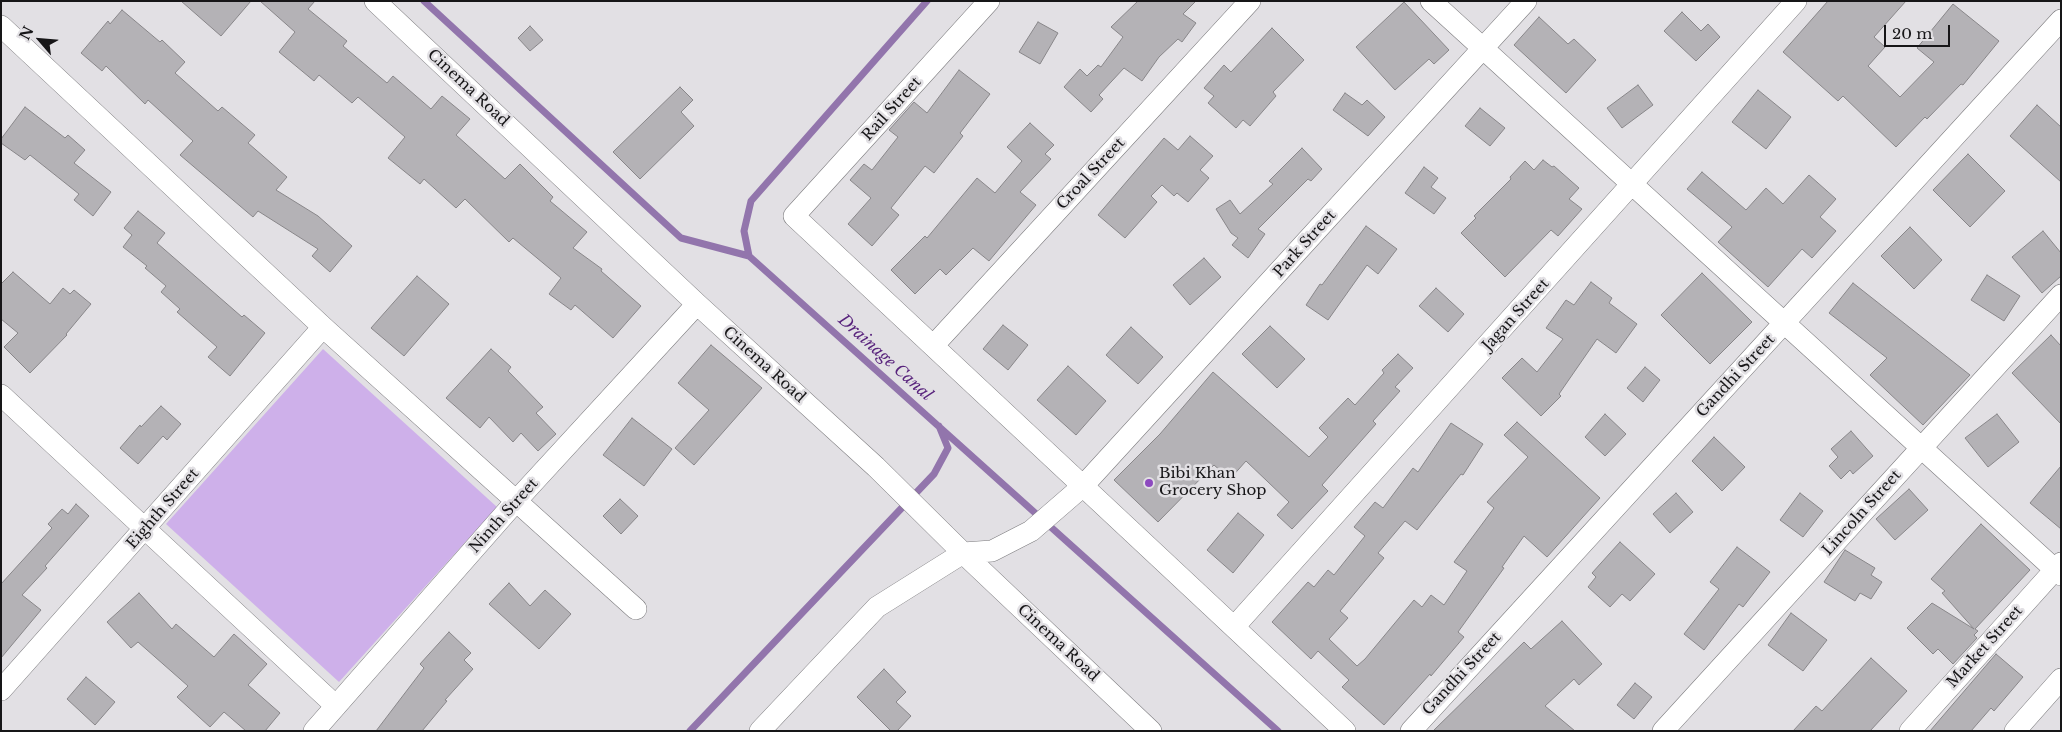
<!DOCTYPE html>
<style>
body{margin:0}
#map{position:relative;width:2062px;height:732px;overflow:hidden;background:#e2e0e4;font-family:"Libre Baskerville",serif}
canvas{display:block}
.frame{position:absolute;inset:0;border:2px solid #171618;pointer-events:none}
.north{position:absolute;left:15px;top:15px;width:50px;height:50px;-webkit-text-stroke:4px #e2e0e4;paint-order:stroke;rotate:297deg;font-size:14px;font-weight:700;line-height:20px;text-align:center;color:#171618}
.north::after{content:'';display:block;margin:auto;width:18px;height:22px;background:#171618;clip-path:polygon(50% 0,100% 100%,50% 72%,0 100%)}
.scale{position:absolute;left:1884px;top:25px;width:66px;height:22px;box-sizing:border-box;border:2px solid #171618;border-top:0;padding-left:6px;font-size:15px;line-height:18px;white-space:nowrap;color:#171618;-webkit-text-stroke:4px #e2e0e4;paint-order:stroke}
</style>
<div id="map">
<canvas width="2062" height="732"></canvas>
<div class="frame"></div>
<div class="north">N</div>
<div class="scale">20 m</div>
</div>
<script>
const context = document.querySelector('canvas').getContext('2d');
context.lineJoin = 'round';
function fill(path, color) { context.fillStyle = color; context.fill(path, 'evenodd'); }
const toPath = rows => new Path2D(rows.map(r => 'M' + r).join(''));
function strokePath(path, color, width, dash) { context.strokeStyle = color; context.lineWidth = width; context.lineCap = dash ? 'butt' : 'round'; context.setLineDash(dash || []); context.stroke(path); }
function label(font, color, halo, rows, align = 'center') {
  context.font = font + ' "Libre Baskerville",serif'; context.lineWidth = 5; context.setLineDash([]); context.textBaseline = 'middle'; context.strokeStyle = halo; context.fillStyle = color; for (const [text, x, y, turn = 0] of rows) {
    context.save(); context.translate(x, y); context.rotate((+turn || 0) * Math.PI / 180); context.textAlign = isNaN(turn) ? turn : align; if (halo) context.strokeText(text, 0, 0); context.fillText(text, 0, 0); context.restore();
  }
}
fill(toPath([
 [323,349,497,507,339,682,166,524]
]), '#ceb0ea');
strokePath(toPath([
 [424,1,681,238,749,256],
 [927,1,751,201,744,231,749,256,1278,731],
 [690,731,934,474,948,448,939,426]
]), '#9275ac', 7);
const building = toPath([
 [181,1,251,1,221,36,181,1],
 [260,1,315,1,308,9,347,41,343,46,387,83,393,76,431,109,442,96,470,119,456,135,505,179,520,164,553,197,550,201,587,232,573,248,602,269,601,271,641,306,613,338,575,305,571,310,549,294,561,278,513,238,509,242,465,199,456,208,424,179,420,184,388,158,405,137,358,97,352,103,319,75,314,81,279,52,295,32,260,1],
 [1138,1,1196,1,1183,14,1196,23,1182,42,1178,39,1159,57,1142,81,1124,68,1099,95,1103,99,1091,112,1064,87,1080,69,1087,76,1098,65,1101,67,1123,37,1111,27,1138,1],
 [1828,1,1906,1,1874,37,1885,47,1868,66,1900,97,1934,62,1917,48,1953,4,1999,41,1963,85,1961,84,1927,119,1925,117,1896,147,1843,96,1838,101,1783,52,1828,1],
 [1404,2,1449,50,1434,64,1429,59,1395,90,1356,47,1404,2],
 [122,10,160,42,162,40,185,62,175,73,218,111,222,107,255,135,248,143,287,177,276,190,318,216,352,246,330,272,312,256,318,249,258,211,253,217,180,155,193,141,148,100,145,104,106,66,102,71,81,53,108,21,110,24,122,10],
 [1682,12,1701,31,1708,24,1720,37,1696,61,1664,31,1682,12],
 [1539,17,1568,44,1574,39,1596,60,1566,93,1514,45,1539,17],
 [1038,22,1058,33,1040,64,1019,52,1038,22],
 [530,26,543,40,530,51,518,38,530,26],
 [1272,28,1304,60,1273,92,1276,96,1250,126,1243,120,1236,128,1208,103,1214,96,1204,88,1224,65,1231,72,1272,28],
 [959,70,990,94,960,133,963,136,934,173,925,166,891,208,899,215,872,246,848,224,871,198,850,180,864,164,872,170,898,137,889,130,914,102,927,113,959,70],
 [1638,85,1653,105,1622,128,1607,108,1638,85],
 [680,87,693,100,681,112,694,126,640,179,613,152,680,87],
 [1758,90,1791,117,1766,149,1732,122,1758,90],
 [1345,93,1362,105,1367,100,1385,117,1368,136,1333,110,1345,93],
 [2037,105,2061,127,2061,182,2010,136,2037,105],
 [25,107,65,138,68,135,85,150,74,163,111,192,93,216,74,200,79,194,30,155,25,160,1,143,1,139,25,107],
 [1480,108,1505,128,1490,146,1465,126,1480,108],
 [1030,123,1054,145,1045,154,1051,159,1020,192,1036,205,989,261,973,248,946,275,940,269,915,294,891,270,925,236,927,238,977,178,995,193,1022,161,1007,147,1030,123],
 [1190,136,1213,156,1200,170,1209,178,1188,202,1177,193,1174,196,1162,185,1151,196,1157,202,1125,238,1098,215,1164,138,1178,150,1190,136],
 [1302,148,1322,169,1311,181,1308,179,1258,229,1265,234,1248,258,1232,245,1238,238,1231,233,1216,209,1230,200,1240,214,1273,184,1269,181,1302,148],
 [1968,154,2005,191,1970,227,1933,190,1968,154],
 [1543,160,1552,167,1554,166,1579,188,1569,199,1582,209,1558,236,1551,230,1505,277,1461,233,1476,218,1474,216,1511,179,1510,177,1525,161,1534,170,1543,160],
 [1424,167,1438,178,1431,187,1446,198,1434,214,1405,193,1424,167],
 [1702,172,1746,210,1766,188,1783,204,1809,175,1836,199,1820,217,1836,231,1812,258,1802,249,1768,287,1718,242,1732,227,1687,189,1702,172],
 [138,211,165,233,157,243,242,317,244,315,265,333,230,376,208,357,217,347,177,312,180,309,161,292,166,286,145,268,147,266,123,247,132,235,124,228,138,211],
 [1366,226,1397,249,1378,274,1367,265,1328,320,1306,305,1320,284,1322,285,1366,226],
 [1910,227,1942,260,1914,289,1881,256,1910,227],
 [2043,231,2061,253,2061,276,2042,293,2012,257,2043,231],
 [1204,258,1221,277,1190,305,1173,285,1204,258],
 [13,272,50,304,63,288,70,294,74,290,91,304,66,334,67,335,30,373,4,347,18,333,1,319,1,284,13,272],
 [1702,273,1752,322,1710,364,1661,315,1702,273],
 [1987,275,2020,296,2004,321,1971,300,1987,275],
 [417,276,449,304,404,356,371,328,417,276],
 [1591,282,1612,298,1609,303,1637,324,1616,353,1597,339,1559,394,1561,396,1541,416,1502,378,1522,358,1537,372,1563,339,1546,328,1566,300,1574,305,1591,282],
 [1853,283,1970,375,1923,425,1870,375,1887,358,1829,313,1853,283],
 [1436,288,1464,314,1448,332,1419,306,1436,288],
 [1003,325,1028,345,1008,370,983,349,1003,325],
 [1270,326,1305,359,1277,388,1242,354,1270,326],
 [1131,327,1163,357,1138,384,1106,355,1131,327],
 [2051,335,2061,346,2061,424,2012,373,2051,335],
 [711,345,762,388,694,465,675,448,709,410,678,383,711,345],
 [491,349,511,367,508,371,543,407,536,413,556,434,538,451,521,433,513,442,489,417,480,428,446,398,491,349],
 [1398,354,1413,368,1395,387,1400,391,1373,421,1376,424,1322,485,1328,491,1292,529,1277,515,1289,502,1246,461,1230,479,1214,465,1158,522,1114,480,1160,434,1213,372,1309,457,1328,437,1319,428,1348,398,1355,405,1384,373,1382,370,1398,354],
 [1068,366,1106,401,1076,435,1037,400,1068,366],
 [1645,367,1660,380,1643,402,1627,388,1645,367],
 [161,406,181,424,167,440,163,436,138,464,120,448,140,425,141,427,161,406],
 [1605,414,1626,434,1605,456,1585,437,1605,414],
 [1997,414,2019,442,1988,467,1965,438,1997,414],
 [632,418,672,449,644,486,603,455,632,418],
 [1517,422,1600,498,1547,557,1524,536,1502,567,1504,568,1458,632,1464,637,1431,676,1430,674,1384,725,1342,687,1349,680,1318,651,1311,659,1272,622,1308,582,1314,587,1328,570,1334,575,1365,536,1354,527,1375,502,1383,508,1413,468,1418,472,1451,423,1483,444,1463,475,1461,474,1417,530,1405,521,1378,553,1384,558,1340,611,1348,618,1329,639,1357,666,1365,659,1414,600,1422,607,1431,595,1444,605,1467,571,1454,562,1494,508,1487,502,1528,457,1504,435,1517,422],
 [1851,431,1873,456,1853,474,1850,470,1841,479,1829,466,1838,457,1831,449,1851,431],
 [1714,437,1745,467,1722,491,1692,461,1714,437],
 [2061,466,2061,529,2030,503,2061,466],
 [1909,489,1928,510,1895,540,1876,519,1909,489],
 [1676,493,1693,512,1670,533,1653,514,1676,493],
 [1800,493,1823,511,1803,537,1780,520,1800,493],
 [620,499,638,516,621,534,603,516,620,499],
 [76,504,89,516,45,566,47,568,22,595,41,610,1,658,1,584,52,528,48,524,62,509,68,514,76,504],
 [1238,513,1264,535,1233,573,1207,550,1238,513],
 [1981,524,2030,570,1975,629,1978,631,1974,635,1977,638,1953,664,1938,649,1933,654,1907,628,1932,603,1974,629,1942,593,1945,591,1931,579,1981,524],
 [1620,542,1655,574,1630,601,1622,594,1610,607,1588,587,1596,577,1592,573,1620,542],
 [1737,547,1770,572,1743,607,1739,604,1704,650,1684,634,1719,589,1710,582,1737,547],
 [1845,550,1875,568,1871,575,1882,582,1871,599,1860,593,1855,601,1824,582,1845,550],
 [509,583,530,606,545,590,571,614,539,649,489,604,509,583],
 [139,593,172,629,176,624,214,657,234,634,267,664,248,685,280,713,265,731,246,731,224,712,210,727,177,697,188,686,138,642,131,648,107,622,139,593],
 [1791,613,1827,640,1803,671,1768,645,1791,613],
 [1562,621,1602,664,1579,685,1574,679,1545,706,1575,731,1433,731,1524,642,1531,649,1562,621],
 [449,632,471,653,464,660,473,669,445,700,447,701,422,731,376,731,424,668,420,664,449,632],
 [1996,654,2023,677,1994,711,1991,708,1971,731,1930,731,1996,654],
 [1871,658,1907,691,1870,731,1793,731,1816,706,1822,711,1871,658],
 [884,669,906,692,896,702,911,716,897,731,891,731,857,697,884,669],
 [86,677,115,702,95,725,67,699,86,677],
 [1635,683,1652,697,1634,719,1617,705,1635,683]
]);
fill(building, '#b4b2b6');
strokePath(building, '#888689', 1);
const minor = toPath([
 [375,1,697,304,876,467,963,553,1151,731],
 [989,1,794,216,1345,731],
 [1431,1,2061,575],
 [1,26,323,327,636,609],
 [933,346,1250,1],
 [1,395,336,706],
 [1234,627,1796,1],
 [1,690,323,327],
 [314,731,517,500,697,304],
 [760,731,877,607,963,553,992,551,1031,531,1083,486,1526,1],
 [1411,731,2061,20],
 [1663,731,2061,295],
 [1910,731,2061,563],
 [2015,731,2061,679]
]);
strokePath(minor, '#7c7b7e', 22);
strokePath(minor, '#fff', 21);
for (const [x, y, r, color] of [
 [1149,483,5,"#8d4abf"]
]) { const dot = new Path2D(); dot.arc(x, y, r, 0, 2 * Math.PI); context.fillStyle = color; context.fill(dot); strokePath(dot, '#e2e0e4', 2); }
label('15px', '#171618', '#e2e0e4', [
 ["Cinema Road",468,88,43],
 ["Rail Street",892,109,-48],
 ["Croal Street",1091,174,-47],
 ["Park Street",1305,244,-48],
 ["Jagan Street",1516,315,-48],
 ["Cinema Road",764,365,42],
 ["Gandhi Street",1736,376,-47],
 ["Eighth Street",163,509,-49],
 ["Lincoln Street",1862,513,-48],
 ["Ninth Street",504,516,-48],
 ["Cinema Road",1058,643,43],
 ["Market Street",1985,647,-48],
 ["Gandhi Street",1462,674,-47]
]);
label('15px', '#171618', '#e2e0e4', [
 ["Bibi Khan",1159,474],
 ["Grocery Shop",1159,491]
], 'left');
label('italic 16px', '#59247d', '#e2e0e4', [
 ["Drainage Canal",885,358,42]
]);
</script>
